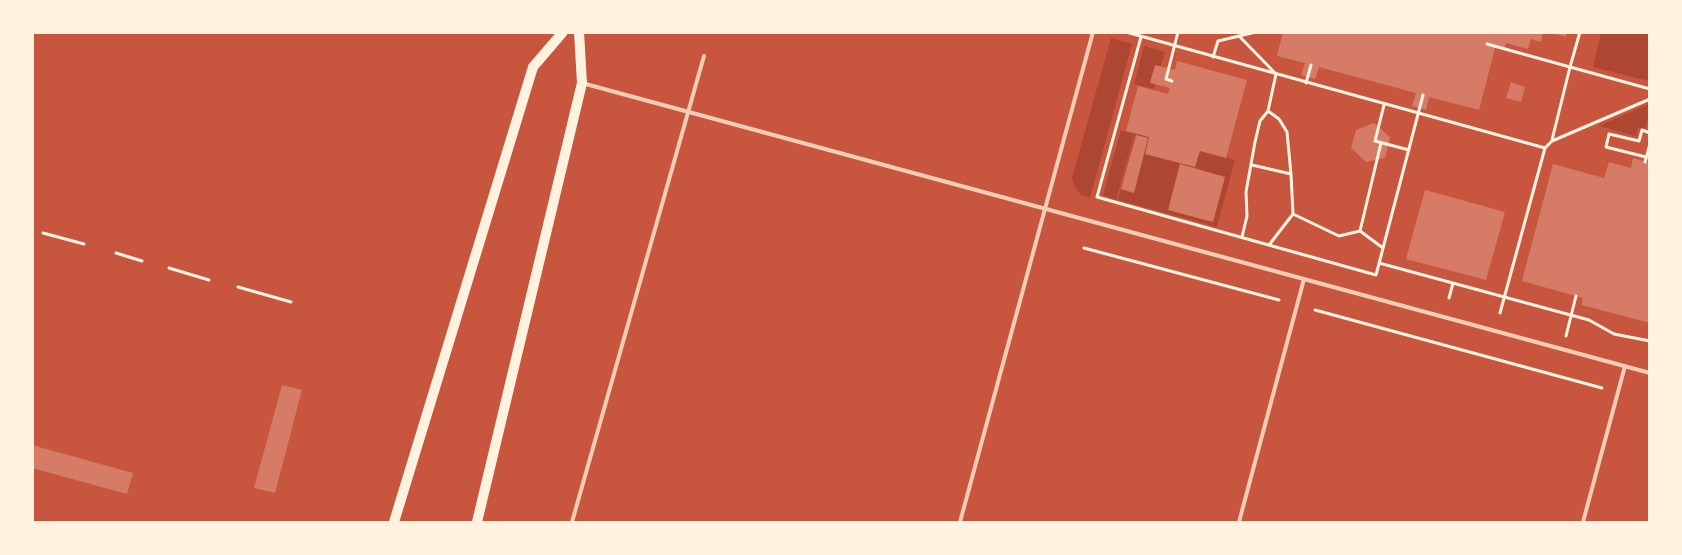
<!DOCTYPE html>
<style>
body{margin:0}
#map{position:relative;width:1682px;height:555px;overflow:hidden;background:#c8553d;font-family:Quicksand,sans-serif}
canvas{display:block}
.frame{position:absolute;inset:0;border:34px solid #fff3e0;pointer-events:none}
</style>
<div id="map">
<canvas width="1682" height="555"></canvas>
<div class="frame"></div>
</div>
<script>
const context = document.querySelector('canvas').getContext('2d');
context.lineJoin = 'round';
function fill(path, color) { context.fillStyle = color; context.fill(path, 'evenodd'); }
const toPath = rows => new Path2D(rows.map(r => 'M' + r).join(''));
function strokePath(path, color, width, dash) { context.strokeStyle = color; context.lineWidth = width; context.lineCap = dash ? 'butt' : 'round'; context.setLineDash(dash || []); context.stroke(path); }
fill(toPath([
 [1601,33,1649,33,1649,81,1593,67],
 [1111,38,1132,44,1090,198,1080,194,1075,187,1072,178],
 [1144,46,1165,52,1154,89,1134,84],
 [1649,104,1649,113,1645,129,1638,127,1636,136,1599,126],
 [1121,130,1134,134,1116,200,1103,195],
 [1135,133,1235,160,1217,227,1118,200]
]), '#ae4732');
fill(toPath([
 [1283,32,1543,32,1541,42,1531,39,1528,49,1506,43,1504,50,1495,48,1479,110,1429,97,1426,110,1412,106,1416,93,1319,67,1315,79,1301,75,1305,63,1277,56],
 [1550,32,1567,32,1566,37],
 [1177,61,1247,80,1226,158,1200,151,1195,167,1145,154,1149,137,1126,131,1138,86,1168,94,1170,88,1150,83,1155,65,1175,70],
 [1511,82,1525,87,1521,102,1506,98],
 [1374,123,1390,137,1385,158,1366,162,1351,148,1356,130],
 [1136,135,1148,138,1134,193,1121,189],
 [1633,158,1650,163,1650,323,1582,305,1583,298,1522,281,1553,164,1604,178,1609,162,1631,168],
 [1180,164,1225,177,1213,222,1168,210],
 [1425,190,1505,212,1486,280,1406,259],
 [282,385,302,390,275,493,254,488],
 [32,445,133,473,127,494,32,468]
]), '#d67c66');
strokePath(toPath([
 [1126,32,1545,148,1552,141,1650,99],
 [1580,32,1570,67,1650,89],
 [1239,36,1276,74,1268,111,1260,121,1255,142,1246,192,1247,216,1242,237],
 [1141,37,1097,197,1376,275,1423,95],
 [1487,44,1570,67,1552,140],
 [1213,57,1218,41,1256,32],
 [1172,81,1166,79,1178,32],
 [1306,83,1311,65],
 [1384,105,1375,141,1409,150],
 [1646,157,1606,147,1609,134,1639,141,1642,130,1650,133],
 [1645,162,1650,144],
 [1252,165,1291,174,1287,132,1279,119,1268,111],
 [1293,214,1339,236,1360,231,1383,248],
 [1360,231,1381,143],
 [43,233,84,244],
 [1269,245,1293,214,1291,174],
 [1084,248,1279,300],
 [116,253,142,261],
 [1379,263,1589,320,1614,334,1650,341],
 [169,268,209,280],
 [238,287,291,302],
 [1449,298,1453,283],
 [1315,310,1602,388],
 [1500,313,1545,148],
 [1566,336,1576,296]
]), '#fff3e0', 3);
strokePath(toPath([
 [582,83,1650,373],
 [572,522,704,56],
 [960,522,1093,32],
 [1239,522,1304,279],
 [1583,522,1625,366]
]), '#f1ccb7', 4);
strokePath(toPath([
 [394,522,533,67,563,32],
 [477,522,582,83,579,32]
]), '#fff3e0', 10);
</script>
